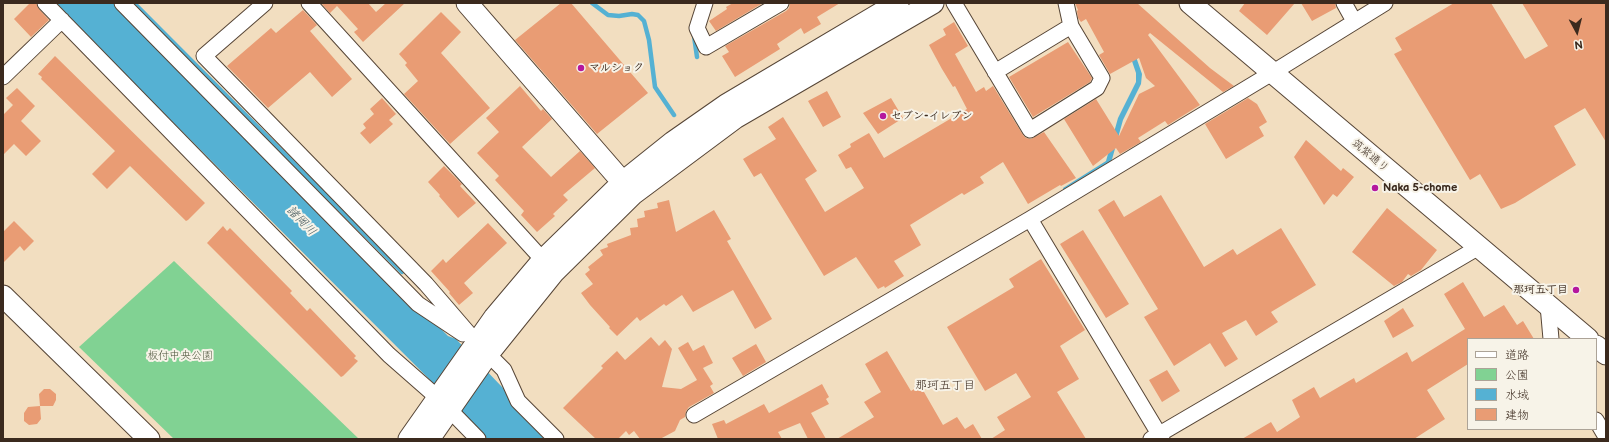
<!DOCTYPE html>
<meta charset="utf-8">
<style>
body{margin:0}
#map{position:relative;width:1609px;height:442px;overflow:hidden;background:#f2dec0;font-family:"Balsamiq Sans","Klee One",sans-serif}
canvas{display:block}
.frame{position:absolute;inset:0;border:4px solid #3b2a1e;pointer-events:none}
.legend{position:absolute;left:1467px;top:338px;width:130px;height:92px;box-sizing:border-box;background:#f7f3e8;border:1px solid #aca397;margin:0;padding:5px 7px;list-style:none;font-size:12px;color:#3b2a1e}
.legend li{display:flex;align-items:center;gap:8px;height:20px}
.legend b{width:20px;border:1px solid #aca397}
.north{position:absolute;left:1557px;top:12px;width:40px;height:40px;-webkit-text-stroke:3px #f7f3e8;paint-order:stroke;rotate:173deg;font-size:11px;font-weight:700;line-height:16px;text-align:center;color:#3b2a1e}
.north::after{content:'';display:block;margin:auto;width:14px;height:18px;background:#3b2a1e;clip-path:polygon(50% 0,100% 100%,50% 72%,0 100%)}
</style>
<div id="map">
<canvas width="1609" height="442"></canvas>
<div class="frame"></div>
<ul class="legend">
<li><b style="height:5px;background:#fff"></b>道路</li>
<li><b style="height:11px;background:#81d293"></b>公園</li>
<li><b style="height:11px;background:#55b1d3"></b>水域</li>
<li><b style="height:11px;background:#e99c74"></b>建物</li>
</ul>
<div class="north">N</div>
</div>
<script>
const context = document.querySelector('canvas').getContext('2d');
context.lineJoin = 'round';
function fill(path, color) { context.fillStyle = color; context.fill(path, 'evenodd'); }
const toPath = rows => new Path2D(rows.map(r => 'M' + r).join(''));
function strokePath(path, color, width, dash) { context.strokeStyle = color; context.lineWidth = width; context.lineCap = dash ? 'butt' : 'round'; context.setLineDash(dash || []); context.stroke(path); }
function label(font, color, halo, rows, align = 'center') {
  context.font = font + ' "Balsamiq Sans","Klee One",sans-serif'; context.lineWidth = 4; context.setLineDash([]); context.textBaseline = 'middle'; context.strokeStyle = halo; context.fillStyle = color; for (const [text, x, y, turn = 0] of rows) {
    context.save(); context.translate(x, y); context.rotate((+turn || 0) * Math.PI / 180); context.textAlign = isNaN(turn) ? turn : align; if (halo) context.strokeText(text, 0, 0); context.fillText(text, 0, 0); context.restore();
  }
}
fill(toPath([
 [174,261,359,439,174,439,79,347]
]), '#81d293');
fill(toPath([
 [54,3,117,3,448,336,456,339,503,388,513,402,549,439,487,439,430,380],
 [1126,28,1142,74,1141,84,1123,120,1111,163,1064,192,1063,188,1106,161,1118,118,1136,82,1136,73,1121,29]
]), '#55b1d3');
strokePath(toPath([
 [134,3,402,272],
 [592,3,608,15,619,16,632,14,638,15,644,21,649,40,655,87,674,115],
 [694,36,697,57]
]), '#55b1d3', 4.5);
fill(toPath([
 [30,3,36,3,39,9,49,20,31,37,14,19],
 [321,3,368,3,376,12,386,3,405,3,363,42,354,32,358,29,337,6,330,13],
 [561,3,571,3,648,93,597,134,515,40],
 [733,3,763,3,716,31,709,21,727,9,726,7],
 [790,3,840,3,817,17,821,24,804,34,801,28,777,44,780,49,735,77,722,56,729,52,725,46,786,11,789,8],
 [1075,3,1137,3,1210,68,1234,86,1223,92,1150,33,1148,35,1200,105,1168,125,1165,121,1138,138,1141,142,1120,154,1116,148,1093,166,1064,119,1096,99,1119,136,1139,94,1155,86,1146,78,1139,58,1110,74,1099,55,1104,52,1086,19,1081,22,1078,18,1077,11,1078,10],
 [1245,3,1295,3,1267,35,1239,11],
 [1301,3,1335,3,1336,8,1312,21],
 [1454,3,1491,3,1525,59,1548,46,1522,3,1606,3,1606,142,1585,108,1554,126,1576,165,1515,203,1501,209,1480,174,1470,180,1394,54,1402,50,1395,38],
 [303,10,317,25,310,31,352,79,332,97,310,72,268,108,227,66,271,28,276,33],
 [441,12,461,32,441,53,490,108,450,144,404,94,418,81,405,65,407,63,399,54],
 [954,22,968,46,955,54,976,92,984,87,986,91,993,86,1023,135,1026,138,1031,139,1044,132,1076,178,1061,186,1060,185,1028,204,1003,162,980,177,984,183,964,195,962,193,910,225,921,245,894,261,904,276,885,288,884,286,878,289,856,257,824,276,761,173,754,177,743,159,776,139,768,127,783,117,817,171,805,179,825,212,864,188,851,167,846,169,838,155,851,147,850,144,869,133,884,158,967,109,955,86,953,87,942,69,929,45,946,35,943,29],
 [1068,42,1092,78,1090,82,1033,117,1009,77],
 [55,56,205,203,188,220,186,221,130,166,107,189,92,174,115,151,41,79,42,77,38,74],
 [520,86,541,111,543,109,552,119,522,147,551,177,580,151,595,168,563,195,568,200,553,214,555,216,537,232,521,215,524,211,495,180,499,176,477,153,499,132,486,118],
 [17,88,35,106,21,121,41,141,26,156,14,144,3,155,3,115,13,105,6,98],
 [827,91,841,117,823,127,808,101],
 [382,98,396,114,389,120,393,124,370,144,360,133,366,128,363,124,374,114,370,109],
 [891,98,903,118,878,134,863,113],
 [1248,98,1257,104,1267,122,1259,127,1264,136,1226,159,1205,124],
 [1306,140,1341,171,1343,168,1354,177,1337,197,1333,194,1324,205,1294,157],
 [444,166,462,184,460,186,476,203,458,218,439,196,440,195,428,182],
 [1161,195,1204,267,1233,249,1237,255,1281,228,1316,285,1271,312,1278,322,1256,336,1246,320,1222,333,1238,359,1225,367,1210,343,1174,366,1144,317,1158,309,1098,210,1114,200,1124,217],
 [669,200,676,232,714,210,731,239,727,241,772,319,755,329,733,290,693,312,682,295,666,306,664,304,640,321,637,317,617,336,609,328,610,327,590,305,581,293,593,284,585,274,590,270,588,267,603,255,600,250,608,247,607,244,631,235,630,228,638,227,637,219,645,217,644,211,658,208,657,203],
 [1387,208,1437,250,1421,270,1411,276,1408,274,1402,282,1394,286,1352,252],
 [14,221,34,241,24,251,20,246,3,263,3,232],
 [488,223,507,243,464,283,473,293,459,305,449,293,450,292,431,271,443,259,446,263],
 [223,226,227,231,230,228,292,291,290,293,307,311,310,308,356,356,354,358,358,361,343,376,341,377,207,243],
 [1083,230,1129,304,1106,318,1060,244],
 [1041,259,1085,330,1060,346,1079,379,1057,392,1086,439,991,439,1005,430,997,417,1031,397,1016,373,985,391,947,327,1014,287,1009,279],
 [1463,282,1484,317,1504,305,1517,325,1523,321,1534,339,1468,339,1468,364,1427,390,1445,419,1414,439,1242,439,1271,422,1277,432,1300,417,1292,400,1314,387,1320,398,1354,378,1356,383,1407,352,1412,362,1465,329,1444,294],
 [1403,308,1414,326,1393,338,1384,321],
 [651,337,659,346,665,340,672,349,662,387,681,389,697,380,678,348,688,342,693,351,704,345,713,363,703,368,713,384,710,386,714,393,689,407,686,411,685,417,680,420,675,431,660,439,640,439,634,431,629,435,626,431,618,439,596,439,563,408,603,368,601,366,617,351,625,360],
 [756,344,766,362,743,376,732,358],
 [887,351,911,391,920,385,943,425,957,417,965,429,973,424,982,439,837,439,874,417,864,402,881,392,865,364],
 [1167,370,1180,391,1162,402,1149,380],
 [822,384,829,397,826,399,829,404,811,413,826,439,808,439,800,423,778,432,782,439,718,439,712,424,724,420,726,424,764,404,769,413],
 [44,389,50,389,56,394,56,400,53,406,40,406,41,419,37,424,29,425,24,421,24,413,28,407,40,406,39,394]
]), '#e99c74');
const street = toPath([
 [45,3,389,355,438,398,478,439],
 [122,3,418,304,463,334],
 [265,3,204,56,426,284,476,342,504,370,518,401,556,439],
 [309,3,543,260],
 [705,3,697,28,706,47,781,3],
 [954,3,1030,130,1097,88,1102,78,1071,26,1066,3],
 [1344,3,1354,21],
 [995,72,1071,26],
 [3,77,62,20],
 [1030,219,1162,439],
 [1548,305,1551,339],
 [694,415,1030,219,1272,73,1385,3],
 [1596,420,1606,437],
 [1151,439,1479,247]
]);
const secondary = toPath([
 [467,3,632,193],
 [1190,3,1588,339],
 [3,296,149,439],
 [1596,346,1606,354],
 [409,439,494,318,543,260,623,182,673,142,726,105,898,3],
 [429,439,488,354,554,272,633,194,735,118,933,3]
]);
strokePath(street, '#564536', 17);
strokePath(secondary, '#564536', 23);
strokePath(street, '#fff', 15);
strokePath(secondary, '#fff', 21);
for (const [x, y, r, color] of [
 [581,68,4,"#b5179e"],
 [883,116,4,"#b5179e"],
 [1375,188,4,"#b5179e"],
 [1576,290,4,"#b5179e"]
]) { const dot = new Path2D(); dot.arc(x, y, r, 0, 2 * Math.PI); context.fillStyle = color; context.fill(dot); strokePath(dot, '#f7f3e8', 1.5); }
label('bold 11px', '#3b2a1e', '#f7f3e8', [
 ["マルショク",589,68],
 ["セブン-イレブン",891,116],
 ["Naka 5-chome",1383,188],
 ["那珂五丁目",1568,290,"right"]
], 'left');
label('11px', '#3b2a1e', '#f7f3e8', [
 ["筑紫通り",1370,156,40]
]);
label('11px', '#4c543b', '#f7f3e8', [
 ["板付中央公園",180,356]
]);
label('italic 12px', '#44595d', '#f7f3e8', [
 ["諸岡川",301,221,46]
]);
label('12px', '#3b2a1e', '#f7f3e8', [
 ["那珂五丁目",945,386]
]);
</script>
